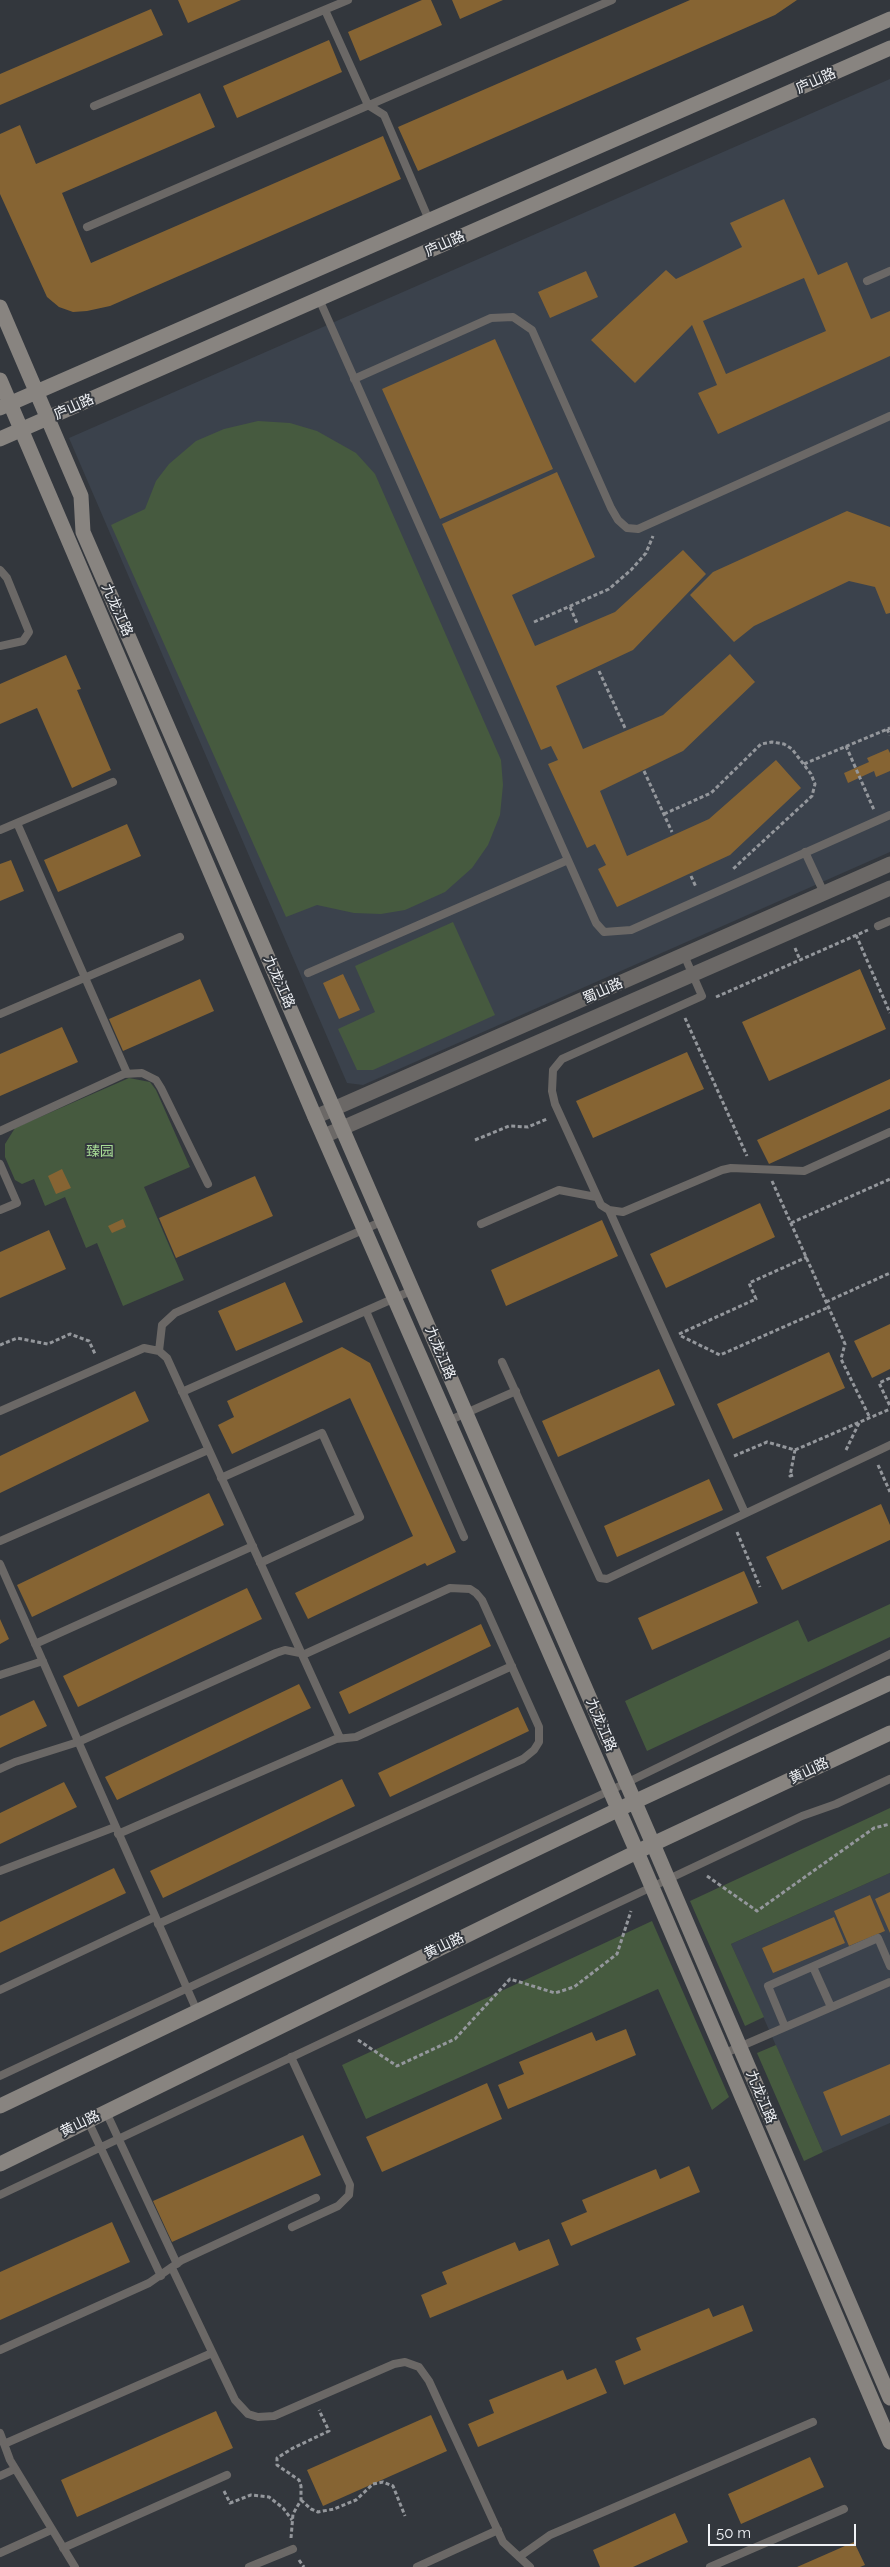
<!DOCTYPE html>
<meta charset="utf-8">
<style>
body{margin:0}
#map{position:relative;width:890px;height:2567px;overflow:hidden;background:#33373d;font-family:Raleway,sans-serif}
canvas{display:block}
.scale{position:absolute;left:708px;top:2524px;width:148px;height:22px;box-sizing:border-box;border:2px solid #f0f2f6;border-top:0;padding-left:6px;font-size:15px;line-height:18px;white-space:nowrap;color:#f0f2f6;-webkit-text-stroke:4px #33373d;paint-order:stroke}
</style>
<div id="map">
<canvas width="890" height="2567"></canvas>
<div class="scale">50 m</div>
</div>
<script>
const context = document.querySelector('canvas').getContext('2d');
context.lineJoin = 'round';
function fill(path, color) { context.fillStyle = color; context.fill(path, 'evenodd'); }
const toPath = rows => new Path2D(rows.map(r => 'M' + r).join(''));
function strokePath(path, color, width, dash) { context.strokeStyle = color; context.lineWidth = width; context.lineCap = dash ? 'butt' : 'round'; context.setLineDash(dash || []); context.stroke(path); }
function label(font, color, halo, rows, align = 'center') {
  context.font = font + ' Raleway,"Noto Sans SC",sans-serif'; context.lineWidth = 4; context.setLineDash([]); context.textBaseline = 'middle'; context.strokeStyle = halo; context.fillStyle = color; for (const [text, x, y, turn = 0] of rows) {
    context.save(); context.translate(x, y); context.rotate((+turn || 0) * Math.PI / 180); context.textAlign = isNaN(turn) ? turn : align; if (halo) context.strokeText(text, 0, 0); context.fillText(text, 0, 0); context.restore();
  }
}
fill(toPath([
 [890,79,890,852,363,1085,347,1083,69,438],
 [890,1873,890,2123,823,2152,731,1944]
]), '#3b424c');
fill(toPath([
 [258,421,290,423,317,431,356,453,375,474,501,760,503,785,500,815,488,845,472,868,445,892,405,910,381,914,354,913,317,905,286,917,111,525,145,509,156,481,169,464,196,441,224,429],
 [453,922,495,1015,373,1070,357,1070,338,1029,375,1012,355,966],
 [129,1078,150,1082,156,1090,190,1167,144,1187,184,1280,123,1306,97,1243,86,1248,65,1197,45,1206,34,1179,22,1184,15,1180,5,1157,5,1144,15,1128],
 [890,1604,890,1637,647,1751,625,1701,798,1620,808,1642],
 [890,1808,890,1873,731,1944,764,2017,745,2026,690,1901],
 [652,1921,729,2097,712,2110,658,1989,366,2119,342,2065],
 [776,2045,823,2152,804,2161,757,2053]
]), '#465a3f');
fill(toPath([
 [178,0,241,0,188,23],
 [422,0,431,0,442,25,360,61,348,32],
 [452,0,503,0,460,19],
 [690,0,797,0,775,15,418,171,398,127],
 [151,9,163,35,0,105,0,74],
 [329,40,342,72,237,118,223,86],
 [200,93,215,127,62,193,91,263,383,136,401,179,110,306,87,311,73,312,59,307,47,297,0,194,0,134,20,125,36,164],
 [784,199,818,275,847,262,871,319,890,311,890,356,718,434,698,393,717,385,692,325,635,383,591,340,666,270,676,279,742,247,730,223],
 [804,278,826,331,726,374,703,321],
 [586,271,598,297,550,318,538,292],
 [495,339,553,469,440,519,382,389],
 [557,472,595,557,512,595,535,646,615,612,683,550,706,574,633,650,556,686,583,749,663,715,730,654,755,682,683,751,600,791,627,856,709,819,776,760,801,788,730,855,617,907,598,869,606,865,595,844,587,848,548,764,558,760,551,746,541,750,442,524],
 [847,511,890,527,890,613,886,614,875,587,849,581,754,626,734,642,690,595,713,572],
 [66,655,81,689,77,690,111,770,72,788,37,708,0,724,0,684],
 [888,749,890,753,890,771,876,777,874,771,848,783,844,773,869,762,867,758],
 [127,824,141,856,58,892,44,860],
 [11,860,24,891,0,901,0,864],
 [860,969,886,1029,769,1081,742,1022],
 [343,974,360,1010,339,1019,323,983],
 [200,979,214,1011,123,1051,109,1019],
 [62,1027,78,1062,0,1096,0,1054],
 [687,1052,704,1089,593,1138,576,1101],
 [890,1079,890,1109,769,1164,757,1140],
 [62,1169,71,1188,56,1194,48,1176],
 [255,1176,273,1216,176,1258,159,1218],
 [760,1203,775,1237,666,1288,650,1254],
 [123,1219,126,1227,112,1233,108,1226],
 [602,1220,618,1256,506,1306,491,1270],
 [49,1230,66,1269,0,1298,0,1252],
 [285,1282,303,1322,236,1351,218,1311],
 [890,1324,890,1369,872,1378,854,1341],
 [342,1347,370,1363,456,1552,427,1566,425,1563,308,1619,295,1593,413,1536,350,1398,232,1454,218,1425,234,1417,227,1401],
 [829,1352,845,1388,733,1439,717,1404],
 [659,1369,675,1405,558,1457,542,1421],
 [135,1391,149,1421,0,1493,0,1456],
 [709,1479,723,1510,617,1557,604,1526],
 [209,1493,224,1525,32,1617,17,1585],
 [881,1504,890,1525,890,1540,782,1590,766,1557],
 [744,1571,758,1603,652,1650,638,1618],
 [247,1588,262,1619,78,1707,63,1676],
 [0,1619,9,1639,0,1644],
 [481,1624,491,1646,349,1714,339,1692],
 [299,1684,311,1708,117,1800,105,1777],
 [34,1700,47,1726,0,1748,0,1716],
 [518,1707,529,1731,390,1797,378,1773],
 [342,1779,355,1806,163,1898,150,1871],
 [64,1782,77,1807,0,1844,0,1813],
 [114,1868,126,1893,0,1953,0,1922],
 [890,1892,890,1933,875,1899],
 [870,1895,885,1931,849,1946,834,1911],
 [834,1917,845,1943,773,1973,762,1948],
 [626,2029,636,2055,508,2109,498,2085,524,2074,519,2062,592,2032,596,2041],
 [890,2064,890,2115,841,2136,823,2092],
 [487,2083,502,2119,382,2172,366,2137],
 [303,2135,321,2175,172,2242,153,2201],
 [689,2166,700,2192,571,2246,561,2223,587,2212,582,2200,656,2169,660,2179],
 [112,2222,130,2262,0,2320,0,2272],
 [549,2239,559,2265,430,2318,421,2295,447,2284,442,2272,515,2242,519,2251],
 [743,2305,753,2331,624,2385,615,2361,641,2350,636,2338,709,2308,713,2317],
 [596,2368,607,2393,478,2447,468,2424,494,2413,489,2400,563,2370,567,2380],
 [216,2411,233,2448,77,2517,61,2480],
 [431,2415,447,2451,323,2506,307,2470],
 [810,2457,824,2487,741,2524,728,2494],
 [675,2513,688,2542,633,2567,600,2567,593,2550],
 [854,2542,865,2565,860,2567,797,2567]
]), '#866433');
strokePath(toPath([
 [570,607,577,623],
 [534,622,609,589,631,570,646,553,653,536],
 [599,671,625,728],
 [887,729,890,735],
 [846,746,874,810],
 [804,764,890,728],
 [644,771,672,832],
 [664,814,711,793,761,744,772,742,784,744,792,749,811,774,815,784,812,796,733,869],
 [691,876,696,887],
 [856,935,890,1013],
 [795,948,800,960],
 [716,997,868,930],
 [685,1018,747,1156],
 [475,1140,509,1126,528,1127,547,1119],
 [772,1181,845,1344,841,1359,870,1418],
 [791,1223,890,1179],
 [826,1302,890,1273],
 [679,1334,756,1299,749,1283,807,1257],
 [681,1336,720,1355,829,1307],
 [0,1345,17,1338,48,1344,70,1334,89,1341,95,1354],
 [890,1378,879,1383,890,1406],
 [846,1450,859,1423],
 [734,1456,767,1442,795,1450,890,1409],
 [878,1465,890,1492],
 [793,1475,790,1476,795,1450],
 [737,1532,760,1587],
 [707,1876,757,1911,874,1828,890,1824],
 [358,2040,397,2066,455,2039,510,1979,555,1993,574,1987,617,1954,631,1911],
 [224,2491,230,2503,251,2495,269,2497,283,2508,292,2520],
 [301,2500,311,2509,318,2512,334,2509,356,2500,373,2484,383,2482,393,2486,405,2516],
 [291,2538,293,2514,301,2500,301,2486,299,2480,277,2465,277,2458,293,2448,329,2431,319,2410],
 [299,2560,304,2567]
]), '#94979c', 3, [4, 2.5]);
strokePath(toPath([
 [325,10,368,105,384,115,429,220],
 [94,106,348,0],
 [87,227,612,0],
 [867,281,890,271],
 [319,299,596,923,604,932,631,930,890,815],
 [354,379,491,318,513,317,532,330,611,508,618,520,627,528,638,529,890,416],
 [0,570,7,578,29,632,23,641,0,646],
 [17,823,127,1073],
 [0,830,113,782],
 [805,852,824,893],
 [878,926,890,921],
 [684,955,702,996,562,1059,553,1070,552,1091,555,1104,601,1205,609,1210,623,1212,722,1170,731,1168,804,1171,890,1132],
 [308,973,568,860],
 [0,1014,180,937],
 [0,1131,124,1074,142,1073,156,1080,161,1088,208,1184],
 [0,1164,17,1203,0,1210],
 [609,1210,745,1513],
 [481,1224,559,1190,596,1197],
 [366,1311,464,1537],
 [159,1351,162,1325,175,1313,383,1221],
 [502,1362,600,1578,607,1579,890,1445],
 [182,1392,413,1290],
 [0,1411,144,1348,159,1351,167,1358,340,1738],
 [448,1421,516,1391],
 [221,1478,322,1433,360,1517,260,1563],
 [0,1541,208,1450],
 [0,1564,197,2011],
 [35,1644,253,1546],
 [0,1675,43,1661],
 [0,1769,15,1762,78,1742,276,1653,285,1650,305,1654,450,1588,470,1589,476,1593,482,1600,539,1727,539,1742,534,1750,523,1759,158,1924],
 [118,1834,336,1739,356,1737,512,1666],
 [0,1871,115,1827],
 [813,1967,831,2007],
 [0,1990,155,1917],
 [785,2027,768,1986,878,1938,890,1966],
 [723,2054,890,1982],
 [291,2057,350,2185,349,2195,338,2206,292,2227],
 [0,2076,626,1783,890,1654],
 [106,2112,177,2264],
 [88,2121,161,2276],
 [0,2195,802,1816,836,1804,890,1779],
 [172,2268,235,2400,248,2414,258,2417,274,2416,394,2364,405,2362,419,2367,429,2381,503,2542,530,2567],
 [0,2350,149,2283,182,2260,316,2198],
 [0,2433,10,2460,75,2567],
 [4,2444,212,2353],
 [0,2476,15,2469],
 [63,2548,227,2475],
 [0,2553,51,2530],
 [519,2557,550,2535,813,2422],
 [249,2567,293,2549],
 [417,2567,498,2530],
 [710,2567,844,2509]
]), '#6b6866', 8);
strokePath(toPath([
 [315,1117,890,864],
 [324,1136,890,888]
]), '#6b6866', 15);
strokePath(toPath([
 [0,307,81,496,83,532,653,1844,890,2398],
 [0,380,315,1117,637,1852,890,2442],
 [0,408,890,19],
 [0,439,890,48],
 [0,2106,634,1802,890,1683],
 [0,2164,653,1844,890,1733]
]), '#888480', 15);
label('14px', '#f0f2f6', '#33373d', [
 ["庐山路",816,81,-24],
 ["庐山路",445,244,-24],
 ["庐山路",74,407,-24],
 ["九龙江路",117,610,66],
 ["九龙江路",279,982,66],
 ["蜀山路",603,991,-24],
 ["九龙江路",440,1353,67],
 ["九龙江路",601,1725,67],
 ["黄山路",809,1771,-25],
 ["黄山路",444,1946,-26],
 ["九龙江路",761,2097,67],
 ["黄山路",80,2124,-26]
]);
label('14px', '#a8dc96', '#33373d', [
 ["臻园",100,1152]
]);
</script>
